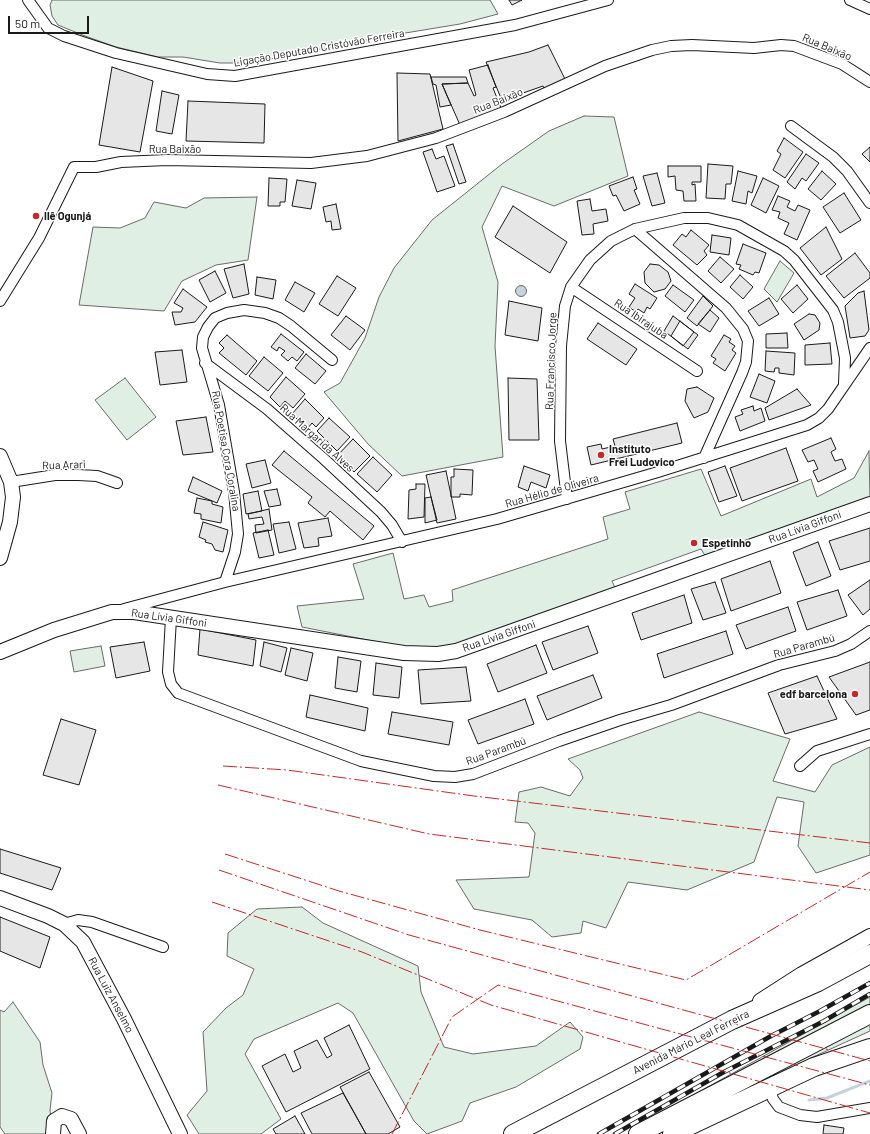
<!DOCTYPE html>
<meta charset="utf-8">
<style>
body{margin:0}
#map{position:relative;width:870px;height:1134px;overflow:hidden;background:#fff;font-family:Barlow,sans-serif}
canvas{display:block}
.scale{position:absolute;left:8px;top:16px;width:81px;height:18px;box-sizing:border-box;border:2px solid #1a1a1a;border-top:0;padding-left:5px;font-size:12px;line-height:14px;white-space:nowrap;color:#1a1a1a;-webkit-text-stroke:3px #fff;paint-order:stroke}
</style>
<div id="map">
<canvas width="870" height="1134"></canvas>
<div class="scale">50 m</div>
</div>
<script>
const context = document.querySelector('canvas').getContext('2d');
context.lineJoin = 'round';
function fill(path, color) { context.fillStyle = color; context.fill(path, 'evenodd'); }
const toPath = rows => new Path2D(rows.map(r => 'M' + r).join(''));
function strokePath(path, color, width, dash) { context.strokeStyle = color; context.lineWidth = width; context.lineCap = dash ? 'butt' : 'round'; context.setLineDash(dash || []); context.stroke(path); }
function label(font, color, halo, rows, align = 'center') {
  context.font = font + ' Barlow,sans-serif'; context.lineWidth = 3; context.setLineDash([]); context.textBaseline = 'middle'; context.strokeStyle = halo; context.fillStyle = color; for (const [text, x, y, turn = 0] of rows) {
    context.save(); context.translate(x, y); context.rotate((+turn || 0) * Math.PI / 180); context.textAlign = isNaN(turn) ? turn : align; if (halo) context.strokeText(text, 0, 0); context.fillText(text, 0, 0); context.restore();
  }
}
const green = toPath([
 [52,0,490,0,498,14,460,24,381,37,251,63,220,63,183,57,158,57,116,47,85,36,58,25,52,16,50,5,52,0],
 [584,116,614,117,628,176,554,206,502,186,482,227,498,282,495,346,503,457,402,476,368,444,324,392,340,383,365,338,379,297,394,268,432,220,502,164,549,131,584,116],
 [257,197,248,260,216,265,182,281,164,311,79,305,93,227,120,228,145,218,154,202,186,208,204,198,257,197],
 [780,261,794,273,777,302,764,289,780,261],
 [125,378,156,417,127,440,95,400,125,378],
 [869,451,870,500,706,557,701,549,612,581,616,590,448,648,403,647,302,627,297,606,364,599,353,564,393,553,404,599,424,595,429,607,453,601,452,590,608,539,603,517,630,509,625,492,701,469,721,516,811,479,817,497,854,478,869,451],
 [101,646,105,666,74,672,70,651,101,646],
 [699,712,790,739,773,781,815,792,832,765,870,747,870,855,816,873,798,846,804,802,777,797,754,862,687,890,628,882,606,928,583,921,581,933,552,937,532,920,474,909,456,880,529,877,535,833,528,823,515,822,519,792,541,787,570,796,583,778,580,770,568,759,699,712],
 [302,907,323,923,418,966,421,992,444,1047,473,1054,536,1046,570,1022,583,1037,580,1049,516,1087,470,1103,462,1121,427,1134,414,1121,353,1013,338,1003,254,1039,245,1054,281,1119,261,1134,199,1134,187,1115,207,1091,203,1032,226,1008,243,995,254,969,227,956,228,933,257,909,302,907],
 [870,997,870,1004,688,1098,870,997],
 [13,1002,40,1042,43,1065,52,1093,50,1110,53,1134,5,1134,0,1127,0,1010,4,1012,13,1002],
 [870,1023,870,1031,730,1095,870,1023]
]);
fill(green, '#e0efe3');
strokePath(green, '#6a6a6a', 1);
const water = toPath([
 '515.5 291a5.5 5.5 0 1 1 11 0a5.5 5.5 0 1 1-11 0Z'
]);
fill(water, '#c6d2dc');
strokePath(water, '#6a6a6a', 1);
strokePath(toPath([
 [809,1100,827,1098,870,1081]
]), '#c6d2dc', 3);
const building = toPath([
 [509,0,522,0,512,5,509,0],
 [548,45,566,81,544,88,543,86,506,99,507,102,503,103,486,62,529,52,548,45],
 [488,65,496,87,493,88,501,108,460,125,442,84,468,83,474,96,476,95,469,70,488,65],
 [112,67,153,81,140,152,99,145,112,67],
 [397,73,430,74,443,129,398,141,397,73],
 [431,77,466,77,468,83,442,84,451,105,440,107,436,85,433,84,431,77],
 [162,91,179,95,172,134,156,131,162,91],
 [188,101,265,104,264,143,186,141,188,101],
 [784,138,803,152,785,178,773,170,781,154,777,151,784,138],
 [453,144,466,182,459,184,446,146,453,144],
 [870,147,870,162,862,154,870,147],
 [432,149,436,159,444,156,455,186,437,192,423,152,432,149],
 [806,154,819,163,806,181,802,178,795,189,787,182,806,154],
 [708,164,733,166,731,184,726,184,725,199,706,198,708,164],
 [668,166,701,166,701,182,692,182,692,185,695,184,696,201,684,201,683,191,676,190,675,176,668,177,668,166],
 [738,171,757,176,752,193,748,191,746,204,732,201,738,171],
 [822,171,836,184,821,200,808,189,822,171],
 [657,173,665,203,652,206,643,176,657,173],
 [633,177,637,189,634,190,640,204,624,211,616,195,613,196,609,186,633,177],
 [269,178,287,179,285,202,280,202,280,206,268,206,269,178],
 [763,178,779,186,766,213,751,205,763,178],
 [297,180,316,183,311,209,292,206,297,180],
 [844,193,861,220,840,233,823,207,844,193],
 [778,196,790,201,787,207,795,211,798,205,810,210,797,240,784,234,789,223,778,218,780,212,772,210,778,196],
 [590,199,592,211,606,209,608,221,593,224,594,234,582,235,577,201,590,199],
 [336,204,341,229,332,230,331,221,326,222,323,207,336,204],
 [513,206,567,242,550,273,495,237,513,206],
 [826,227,842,259,821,275,800,248,826,227],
 [691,230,709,245,704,251,707,255,697,265,673,245,682,234,686,237,691,230],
 [712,235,731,238,729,255,710,252,712,235],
 [743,244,766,253,759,273,755,272,753,275,739,269,741,265,736,264,743,244],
 [855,253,870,273,870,278,844,298,826,276,855,253],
 [720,257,734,269,721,283,708,271,720,257],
 [244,264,249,294,233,298,224,269,244,264],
 [650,264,659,265,668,272,671,281,665,289,654,292,645,283,644,272,650,264],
 [215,271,226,293,210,302,199,280,215,271],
 [740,275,753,287,743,299,730,287,740,275],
 [337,276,356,288,338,316,319,304,337,276],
 [257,277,276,280,273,299,255,295,257,277],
 [295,282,315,293,304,312,285,300,295,282],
 [635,284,657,298,650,309,647,307,644,313,638,309,636,312,629,307,635,298,629,294,635,284],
 [673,285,694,300,685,312,665,296,673,285],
 [797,285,808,299,793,313,781,299,797,285],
 [183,289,207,307,195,322,175,325,172,312,181,312,183,308,174,303,183,289],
 [864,291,869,330,865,336,850,338,845,306,858,293,864,291],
 [703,296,713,306,697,326,687,318,703,296],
 [769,298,779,314,759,326,748,311,769,298],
 [509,301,542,308,538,341,505,335,509,301],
 [710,310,719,318,710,332,698,324,710,310],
 [809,314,815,315,820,323,819,330,804,340,794,324,809,314],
 [346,316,365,330,350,350,331,335,346,316],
 [673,316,698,335,688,349,664,331,673,316],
 [680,321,694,332,683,346,671,336,680,321],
 [598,323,637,349,626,365,587,339,598,323],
 [787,333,788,348,766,348,766,334,787,333],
 [281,334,304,352,297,361,292,357,288,361,281,355,285,351,279,347,277,351,271,347,281,334],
 [227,335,257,361,246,375,219,353,224,348,219,343,227,335],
 [724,335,731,339,729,342,735,346,732,350,736,353,725,371,713,363,716,359,711,356,724,335],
 [830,343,832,364,805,365,805,345,830,343],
 [182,350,187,382,160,385,155,352,182,350],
 [766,351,795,353,794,375,779,373,779,368,775,368,774,372,765,371,766,351],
 [306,354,326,371,315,384,295,368,306,354],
 [264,357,283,373,268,391,249,376,264,357],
 [759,374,775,381,767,403,750,397,759,374],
 [286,377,305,394,293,408,285,401,280,407,270,397,286,377],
 [508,378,537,379,539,440,509,440,508,378],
 [697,387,714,398,708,412,694,418,685,401,687,389,697,387],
 [797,389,811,405,769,420,765,408,797,389],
 [305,399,324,418,316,427,312,423,307,429,292,414,305,399],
 [753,406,754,411,761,408,765,421,740,431,735,417,743,414,741,410,753,406],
 [206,417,213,452,183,455,176,421,206,417],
 [329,418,350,437,337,451,317,431,329,418],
 [677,423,682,443,591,465,587,447,601,444,602,449,615,446,613,439,677,423],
 [831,438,836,449,831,452,835,461,842,459,846,469,818,482,813,471,818,469,814,460,808,462,802,450,831,438],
 [353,439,370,456,354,472,337,456,353,439],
 [786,448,798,481,742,501,730,468,786,448],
 [284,451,374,526,363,540,330,511,325,517,308,503,312,497,272,465,284,451],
 [373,457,392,475,377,492,357,474,373,457],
 [265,460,271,483,252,488,246,464,265,460],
 [524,466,550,475,546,488,531,482,528,491,518,487,524,466],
 [725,466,737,496,719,502,708,472,725,466],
 [454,469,473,470,472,495,460,494,460,497,451,497,451,477,454,477,454,469],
 [446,471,456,519,437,523,426,475,446,471],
 [193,477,222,491,217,503,188,491,193,477],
 [416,484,425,484,424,517,408,519,409,490,416,489,416,484],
 [277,489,281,505,269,507,264,491,277,489],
 [258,491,262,511,246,514,243,494,258,491],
 [431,497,437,520,425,523,425,498,431,497],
 [197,498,212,501,212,504,223,507,221,523,201,519,201,514,194,513,197,498],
 [269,509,272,530,256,533,255,525,264,524,262,517,249,519,248,514,269,509],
 [328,518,332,536,318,538,319,546,304,548,298,523,328,518],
 [203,522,228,530,223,552,215,550,212,544,205,542,206,540,199,537,203,522],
 [289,522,296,549,279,553,273,524,289,522],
 [870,528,870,561,840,570,829,541,870,528],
 [268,530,274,555,259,558,253,533,268,530],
 [818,542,831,576,806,586,793,552,818,542],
 [770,561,781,593,731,611,721,579,770,561],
 [870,580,870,609,863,615,848,595,870,580],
 [715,582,726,613,703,620,691,589,715,582],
 [838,590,847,616,807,630,797,602,838,590],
 [684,595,692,623,641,640,632,613,684,595],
 [788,607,796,631,746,649,736,625,788,607],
 [588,626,598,653,553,670,542,642,588,626],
 [200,629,256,640,253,666,198,655,200,629],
 [726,631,733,654,664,678,657,654,726,631],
 [144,642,150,671,116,678,110,647,144,642],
 [264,642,287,648,281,672,260,666,264,642],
 [536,645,547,673,498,692,487,664,536,645],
 [291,648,313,653,307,681,285,675,291,648],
 [338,657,361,661,357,692,335,688,338,657],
 [870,662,870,710,856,715,829,677,870,662],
 [376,663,402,667,399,698,373,695,376,663],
 [466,667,471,701,421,704,418,670,466,667],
 [593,675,602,698,547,720,537,696,593,675],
 [817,676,837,719,785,734,768,693,817,676],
 [310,695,368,708,365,731,306,717,310,695],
 [525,699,534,724,478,744,468,720,525,699],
 [392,712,453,722,449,745,388,734,392,712],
 [61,719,96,730,79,785,43,775,61,719],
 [0,849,61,868,52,890,0,873,0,849],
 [0,917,50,937,40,968,0,951,0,917],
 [349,1025,370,1069,286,1112,262,1066,285,1054,293,1072,301,1068,294,1051,317,1040,327,1058,332,1055,324,1038,349,1025],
 [369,1072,400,1127,388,1134,366,1134,340,1087,369,1072],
 [343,1093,366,1134,312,1134,301,1113,343,1093],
 [295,1116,305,1134,276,1134,273,1129,295,1116],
 [824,1125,844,1128,843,1134,823,1134,824,1125]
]);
fill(building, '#e6e6e6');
strokePath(building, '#1a1a1a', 1);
const street = toPath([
 [28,0,48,28,64,36,116,53,207,74,235,76,515,25,608,0],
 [850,0,870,9],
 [791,126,833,157,847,171,870,203],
 [635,229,726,308,743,329,748,341,746,362,742,373,704,458],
 [571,287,697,371],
 [0,301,39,238,74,167,96,167,121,162,167,160,311,163,367,156,436,138,504,112,605,66,652,50,671,46,692,45,754,48,781,45,794,46,842,64,870,82],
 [205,363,267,409,324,459,381,512,392,525,402,542],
 [11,482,55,475,78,475,97,476,117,483],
 [567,499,560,441,561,346,565,306,571,287,590,260,611,241,635,229,684,218,708,218,738,225,784,251,794,260,833,310,838,322,845,358,844,384],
 [225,582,497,519,658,472,807,425,819,418,828,409,870,348],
 [124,609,225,582,235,552,238,534,234,492,219,405,202,348,203,337,208,327,215,318,227,313,244,310,265,313,279,318,291,326,332,360],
 [171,618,168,672,171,684,178,693,361,761,434,776,455,777,473,774,559,741,620,720,671,705,779,665,835,651,851,644,870,631],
 [800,766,817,751,870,734],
 [64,924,78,920,92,922,163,947],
 [770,1089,773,1099,779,1107,800,1115,817,1117,870,1108]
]);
const secondary = toPath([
 [0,456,11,482,13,497,10,522,0,558],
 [0,652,54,630,112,612,134,612,404,653,438,654,456,651,870,504],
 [0,898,48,916,64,924,83,942,124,1019,180,1134],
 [760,1001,802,974,870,936],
 [53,1134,54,1121,62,1116,71,1119,79,1134]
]);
const highway = toPath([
 [513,1134,732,1020,818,982,870,954],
 [638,1134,870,1014],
 [672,1134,814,1067,870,1048]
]);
strokePath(street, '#1a1a1a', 12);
strokePath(secondary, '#1a1a1a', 16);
strokePath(highway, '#1a1a1a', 20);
strokePath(street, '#fff', 10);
strokePath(secondary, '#fff', 14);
strokePath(highway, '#fff', 18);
const rail = toPath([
 [599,1134,771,1036,820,1011,870,983],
 [615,1134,722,1073,824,1021,870,994]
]);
strokePath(rail, '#1a1a1a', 4.5);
strokePath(rail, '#fff', 3, [9]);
strokePath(toPath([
 [223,766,287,770,474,796,870,843],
 [218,785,429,834,870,890],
 [225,854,339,891,480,930,686,980,870,872],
 [219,870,409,935,870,1061],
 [212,902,362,952,491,1005,870,1113],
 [392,1134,452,1017,498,985,870,1085]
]), '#c62828', 1, [14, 3, 2, 3]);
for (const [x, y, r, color] of [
 [36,216,4,"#c62828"],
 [601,455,4,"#c62828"],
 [694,543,4,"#c62828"],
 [855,694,4,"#c62828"]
]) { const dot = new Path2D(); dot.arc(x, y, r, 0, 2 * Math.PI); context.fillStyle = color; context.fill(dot); strokePath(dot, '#fff', 1.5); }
label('11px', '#1a1a1a', '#fff', [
 ["Rua Baixão",827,47,23],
 ["Ligação Deputado Cristóvão Ferreira",319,48,-10],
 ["Rua Baixão",498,101,-22],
 ["Rua Baixão",175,149],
 ["Rua Ibirajuba",641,319,34],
 ["Rua Francisco Jorge",551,361,-88],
 ["Rua Margarida Alves",317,438,42],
 ["Rua Poetisa Cora Coralina",226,451,80],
 ["Rua Arari",64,465,-2],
 ["Rua Hélio de Oliveira",552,491,-16],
 ["Rua Lívia Giffoni",805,527,-20],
 ["Rua Lívia Giffoni",169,618,8],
 ["Rua Lívia Giffoni",499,636,-19],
 ["Rua Parambú",804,646,-16],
 ["Rua Parambú",496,751,-20],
 ["Rua Luiz Anselmo",111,995,62],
 ["Avenida Mário Leal Ferreira",691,1042,-27]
]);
label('bold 11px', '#1a1a1a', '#fff', [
 ["Ilê Ogunjá",44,216],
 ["Instituto",609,449],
 ["Frei Ludovico",609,462],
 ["Espetinho",702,543],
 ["edf barcelona",847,694,"right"]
], 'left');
</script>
